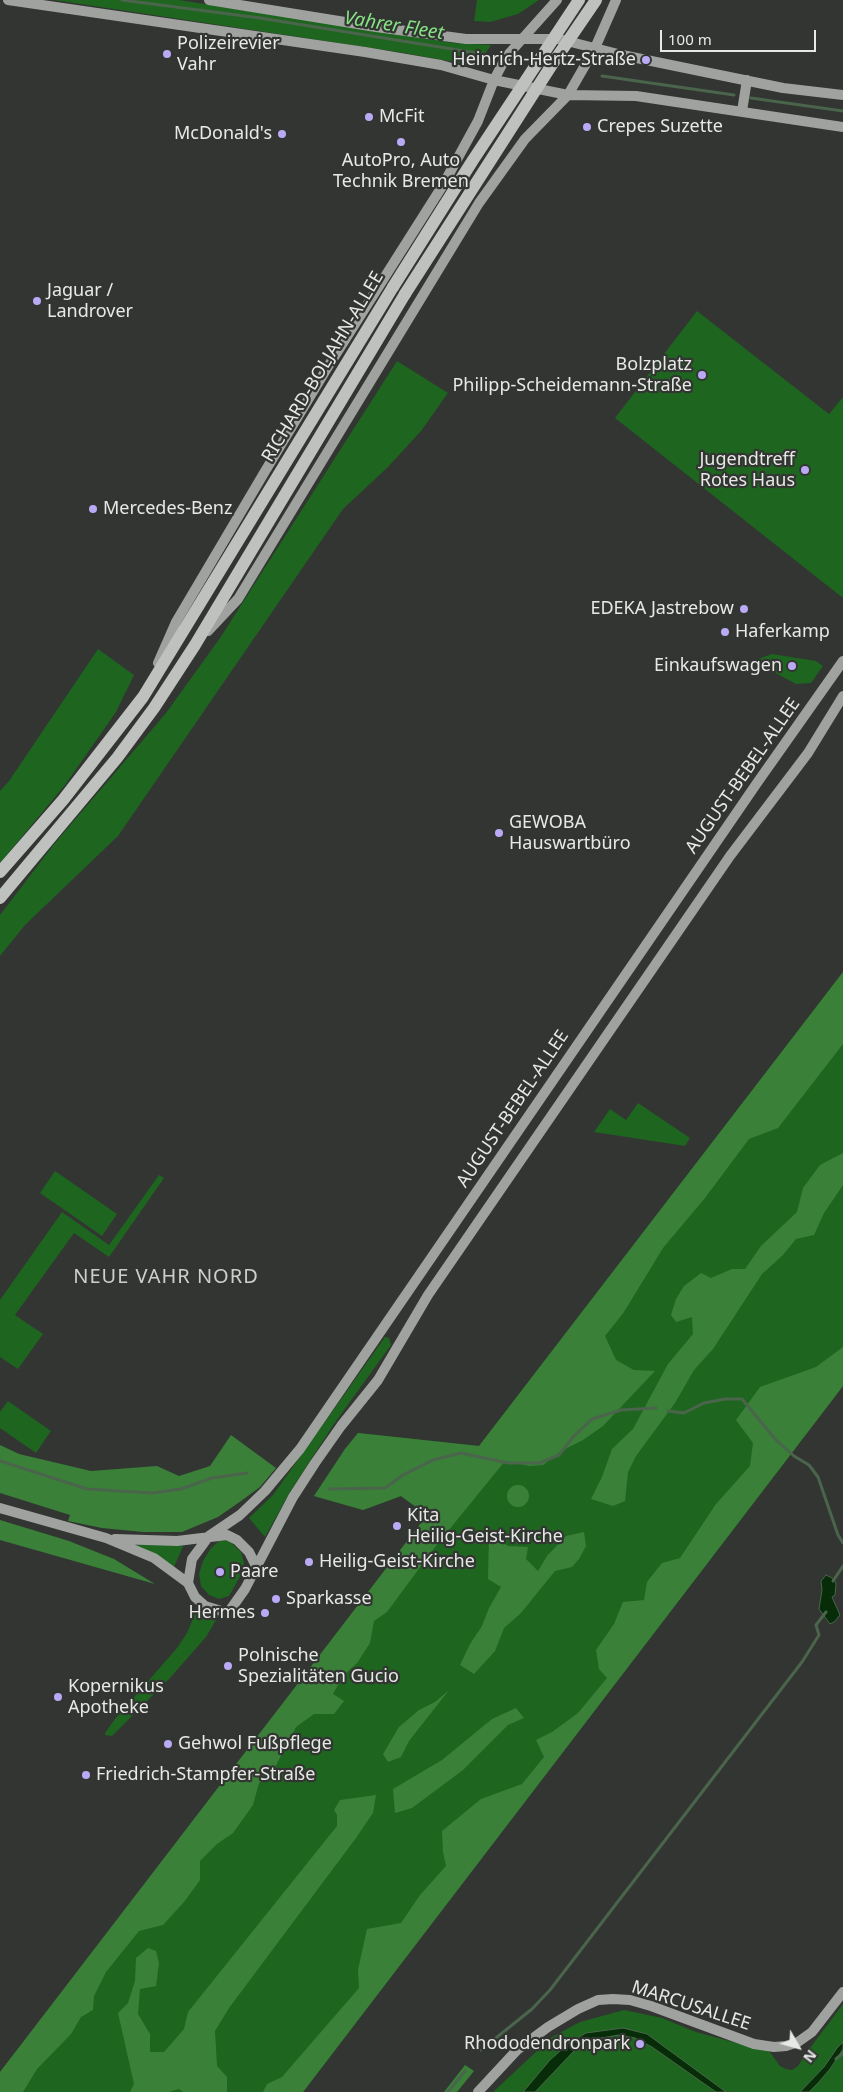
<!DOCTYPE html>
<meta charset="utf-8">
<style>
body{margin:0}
#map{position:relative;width:843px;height:2092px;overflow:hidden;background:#323532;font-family:"Noto Sans",sans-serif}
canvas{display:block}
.north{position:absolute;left:773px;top:2022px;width:50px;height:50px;-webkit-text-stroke:4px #323532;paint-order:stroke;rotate:128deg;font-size:14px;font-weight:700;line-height:20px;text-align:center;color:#e7e9e7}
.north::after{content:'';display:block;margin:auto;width:18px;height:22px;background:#e7e9e7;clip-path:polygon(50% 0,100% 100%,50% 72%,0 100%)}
.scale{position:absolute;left:660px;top:30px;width:156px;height:22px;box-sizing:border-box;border:2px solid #e7e9e7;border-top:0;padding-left:6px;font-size:15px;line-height:18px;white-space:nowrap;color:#e7e9e7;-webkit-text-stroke:4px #323532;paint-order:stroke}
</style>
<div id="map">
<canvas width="843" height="2092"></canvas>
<div class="north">N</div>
<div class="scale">100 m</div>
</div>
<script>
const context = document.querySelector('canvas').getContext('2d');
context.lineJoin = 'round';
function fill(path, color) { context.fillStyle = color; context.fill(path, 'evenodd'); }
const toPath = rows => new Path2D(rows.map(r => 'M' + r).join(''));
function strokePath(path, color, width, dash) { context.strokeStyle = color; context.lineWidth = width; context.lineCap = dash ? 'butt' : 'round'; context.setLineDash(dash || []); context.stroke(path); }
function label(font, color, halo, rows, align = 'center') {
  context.font = font + ' "Noto Sans",sans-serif'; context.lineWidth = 4.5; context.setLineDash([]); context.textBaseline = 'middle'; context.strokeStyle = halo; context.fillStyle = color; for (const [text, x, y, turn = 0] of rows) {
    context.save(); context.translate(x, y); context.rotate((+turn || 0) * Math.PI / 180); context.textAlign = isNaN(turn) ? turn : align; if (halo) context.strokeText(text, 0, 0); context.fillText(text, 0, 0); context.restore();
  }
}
fill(toPath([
 [54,0,179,0,454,43,491,45,477,66,398,52],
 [477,0,539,0,518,14,490,22,474,21],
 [697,311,829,414,843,397,843,598,615,418],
 [397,361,448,393,421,431,388,467,343,509,118,836,25,925,0,956,0,915,55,843,166,713,220,638],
 [98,649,134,675,116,712,65,785,0,863,0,791,9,781],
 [772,654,816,661,823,666,811,683,796,684,753,661],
 [843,972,843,1386,303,2092,0,2092,0,2072,128,1908,427,1515,401,1496,363,1510,314,1496,345,1449,358,1433,479,1446],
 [638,1103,690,1138,685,1146,594,1132,610,1109,626,1120],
 [55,1171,117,1214,102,1236,40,1193],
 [159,1175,164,1178,109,1257,74,1233,15,1315,43,1334,18,1369,0,1357,0,1300,62,1212,109,1245],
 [385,1337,389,1338,391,1345,334,1424,291,1490,265,1537,249,1518,273,1495],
 [8,1401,51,1431,36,1453,0,1428,0,1412],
 [228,1540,241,1552,244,1563,242,1573,229,1596,219,1599,209,1595,201,1586,199,1574,203,1561,211,1548,219,1541],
 [184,1544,174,1567,157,1555,134,1545],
 [198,1606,219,1615,206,1637,170,1678,112,1736,105,1735,105,1733,115,1719,177,1648,187,1633],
 [843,2004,843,2092,493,2092,552,2037,580,2022,624,2010,662,2018,696,2032,770,2052,780,2066,786,2069,792,2070,798,2066,804,2056]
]), '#1e651f');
fill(toPath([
 [843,972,843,1044,778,1128,749,1139,705,1198,663,1248,624,1312,605,1336,616,1360,634,1370,655,1371,603,1426,583,1440,561,1451,543,1465,529,1466,505,1461,435,1547,387,1612,374,1621,370,1643,357,1663,343,1676,333,1694,344,1701,334,1714,314,1714,296,1727,272,1773,259,1783,253,1805,233,1833,217,1844,200,1861,200,1880,184,1902,163,1925,139,1931,106,1972,94,1996,93,2010,81,2017,71,2034,37,2069,23,2092,0,2092,0,2072,427,1515,401,1496,363,1510,314,1496,345,1449,358,1433,479,1446],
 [843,1153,843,1185,824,1213,814,1235,796,1239,783,1255,762,1274,713,1349,694,1370,675,1403,636,1456,628,1472,625,1501,613,1506,591,1499,602,1477,612,1449,633,1429,668,1364,693,1334,692,1317,676,1322,671,1315,676,1299,684,1286,701,1273,711,1278,732,1269,745,1269,761,1246,797,1212,803,1188,820,1165],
 [843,1347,843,1386,303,2092,263,2092,267,2084,282,2077,359,1988,358,1970,367,1929,401,1923,420,1895,446,1866,443,1852,442,1831,481,1799,522,1784,544,1757,536,1740,552,1732,578,1713,607,1678,599,1669,596,1650,614,1624,623,1602,644,1600,647,1582,662,1563,680,1558,716,1504,750,1466,753,1443,736,1420,760,1387,816,1367],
 [231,1435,276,1468,260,1487,241,1501,218,1517,182,1532,143,1532,102,1528,68,1521,70,1515,0,1493,0,1445,19,1454,91,1471,157,1466,179,1476,210,1466],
 '507 1496a11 11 0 1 1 22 0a11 11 0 1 1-22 0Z',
 [0,1520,69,1541,114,1559,155,1584,0,1540],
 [584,1532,586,1546,579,1559,572,1567,555,1571,521,1613,504,1628,495,1651,474,1674,460,1665,470,1644,482,1626,489,1608,501,1587,488,1579,489,1535,508,1546,528,1547,526,1559,538,1571,547,1556,566,1536],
 [449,1690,409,1741,401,1757,388,1762,383,1754,399,1727,419,1710,435,1702],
 [516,1708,524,1718,508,1725,463,1770,412,1808,395,1813,393,1789,442,1760,492,1719],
 [376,1795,373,1813,356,1838,229,2008,215,2031,217,2066,227,2077,227,2092,183,2092,179,2089,169,2092,130,2092,134,2084,118,2013,128,2003,135,1981,136,1958,148,1948,156,1951,159,1963,156,1986,140,1989,138,2014,150,2034,150,2052,164,2052,184,2029,188,2012,337,1826,337,1815,334,1810,340,1800],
 [465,2065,474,2071,457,2092,444,2092]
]), '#3a8039');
const water = toPath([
 [826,1575,834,1579,836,1584,835,1595,832,1597,840,1615,834,1622,830,1624,819,1609,822,1590,821,1581,826,1575],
 [623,2028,647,2034,726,2092,716,2092,652,2047,635,2038,619,2035,589,2040,573,2052,535,2092,523,2092,550,2060,569,2043,586,2033,623,2028],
 [843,2042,843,2049,830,2069,818,2083,809,2092,800,2092,824,2067,837,2048,843,2042]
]);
fill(water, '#072d08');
strokePath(water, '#4a654b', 1);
strokePath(toPath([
 [122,0,260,18,483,54],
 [602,76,734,95],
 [751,98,843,111],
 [668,1411,684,1413,704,1403,725,1399,742,1399,776,1440,794,1456,809,1465,818,1477,838,1535,843,1543],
 [0,1461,87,1489,152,1493,181,1489,212,1478,247,1473],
 [329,1489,385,1488,403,1475,433,1460,461,1453,508,1463,539,1463,559,1455,574,1436,592,1419,621,1410,656,1408],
 [833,1581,843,1566],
 [481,2050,532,2009,550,1990,802,1662,819,1635,816,1625,826,1612],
 [836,2059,843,2053],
 [448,2092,465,2071]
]), '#4a654b', 3);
strokePath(toPath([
 [8,0,365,52,441,65,494,80,568,95,636,96,843,127],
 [209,0,376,27,466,39,559,39,622,55,783,88,843,95],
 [742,111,747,80],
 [208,631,238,599,479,203,525,139,568,95,595,48,616,0],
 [158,663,176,622,264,473,329,365,443,185,478,121,494,80,506,57,557,0],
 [0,1508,106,1538,154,1558,188,1583,195,1597,205,1606,228,1613,245,1589,293,1497,315,1463,341,1426,378,1380,428,1295,730,856,808,753,843,696],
 [115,1539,177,1541,227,1535,237,1540,249,1552,256,1566],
 [188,1583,192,1559,209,1536,240,1515,265,1491,300,1449,757,783,843,661],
 [478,2092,517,2050,548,2027,578,2009,598,2000,613,1999,630,2000,651,2006,754,2044,774,2047,786,2046,798,2042,812,2032,843,1992]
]), '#a0a2a0', 10);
strokePath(toPath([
 [0,872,63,800,143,697,393,287],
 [0,898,117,758,154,708,195,645,405,294]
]), '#bec1be', 12);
strokePath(toPath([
 [393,287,473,160,579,0],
 [405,294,553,63,596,0]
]), '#bec1be', 12);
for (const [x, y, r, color] of [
 [167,54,5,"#baaaf6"],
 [646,60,5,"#baaaf6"],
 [369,117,5,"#baaaf6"],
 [587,127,5,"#baaaf6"],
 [282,134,5,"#baaaf6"],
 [401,142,5,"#baaaf6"],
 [37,301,5,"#baaaf6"],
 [702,375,5,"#baaaf6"],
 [805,470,5,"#baaaf6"],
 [93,509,5,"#baaaf6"],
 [744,609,5,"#baaaf6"],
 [725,632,5,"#baaaf6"],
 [792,666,5,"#baaaf6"],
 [499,833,5,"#baaaf6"],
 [397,1526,5,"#baaaf6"],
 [309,1562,5,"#baaaf6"],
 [220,1572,5,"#baaaf6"],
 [276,1599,5,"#baaaf6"],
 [265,1613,5,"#baaaf6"],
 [228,1666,5,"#baaaf6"],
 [58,1697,5,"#baaaf6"],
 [168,1744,5,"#baaaf6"],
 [86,1775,5,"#baaaf6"],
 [640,2044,5,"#baaaf6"]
]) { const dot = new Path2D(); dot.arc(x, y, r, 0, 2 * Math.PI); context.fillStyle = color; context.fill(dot); strokePath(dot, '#323532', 2); }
label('18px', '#e7e9e7', '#323532', [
 ["Polizeirevier",177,44],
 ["Vahr",177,65],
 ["Heinrich-Hertz-Straße",636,60,"right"],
 ["McFit",379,117],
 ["Crepes Suzette",597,127],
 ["McDonald's",272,134,"right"],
 ["AutoPro, Auto",401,161,"center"],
 ["Technik Bremen",401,182,"center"],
 ["Jaguar /",47,291],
 ["Landrover",47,312],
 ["Bolzplatz",692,365,"right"],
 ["Philipp-Scheidemann-Straße",692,386,"right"],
 ["Jugendtreff",795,460,"right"],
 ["Rotes Haus",795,481,"right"],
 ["Mercedes-Benz",103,509],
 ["EDEKA Jastrebow",734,609,"right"],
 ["Haferkamp",735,632],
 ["Einkaufswagen",782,666,"right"],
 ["GEWOBA",509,823],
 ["Hauswartbüro",509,844],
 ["Kita",407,1516],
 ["Heilig-Geist-Kirche",407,1537],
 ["Heilig-Geist-Kirche",319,1562],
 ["Paare",230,1572],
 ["Sparkasse",286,1599],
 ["Hermes",255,1613,"right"],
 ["Polnische",238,1656],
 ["Spezialitäten Gucio",238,1677],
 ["Kopernikus",68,1687],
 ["Apotheke",68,1708],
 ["Gehwol Fußpflege",178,1744],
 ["Friedrich-Stampfer-Straße",96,1775],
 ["Rhododendronpark",630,2044,"right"]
], 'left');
label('18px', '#e7e9e7', '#323532', [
 ["RICHARD-BOLJAHN-ALLEE",323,367,-59],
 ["AUGUST-BEBEL-ALLEE",743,776,-55],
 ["AUGUST-BEBEL-ALLEE",513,1109,-56],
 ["MARCUSALLEE",691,2006,18]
]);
label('italic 19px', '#87e384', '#323532', [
 ["Vahrer Fleet",394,26,9]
]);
context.letterSpacing = '1px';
label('20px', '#cccfcb', '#323532', [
 ["NEUE VAHR NORD",166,1277]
]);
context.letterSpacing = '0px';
</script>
